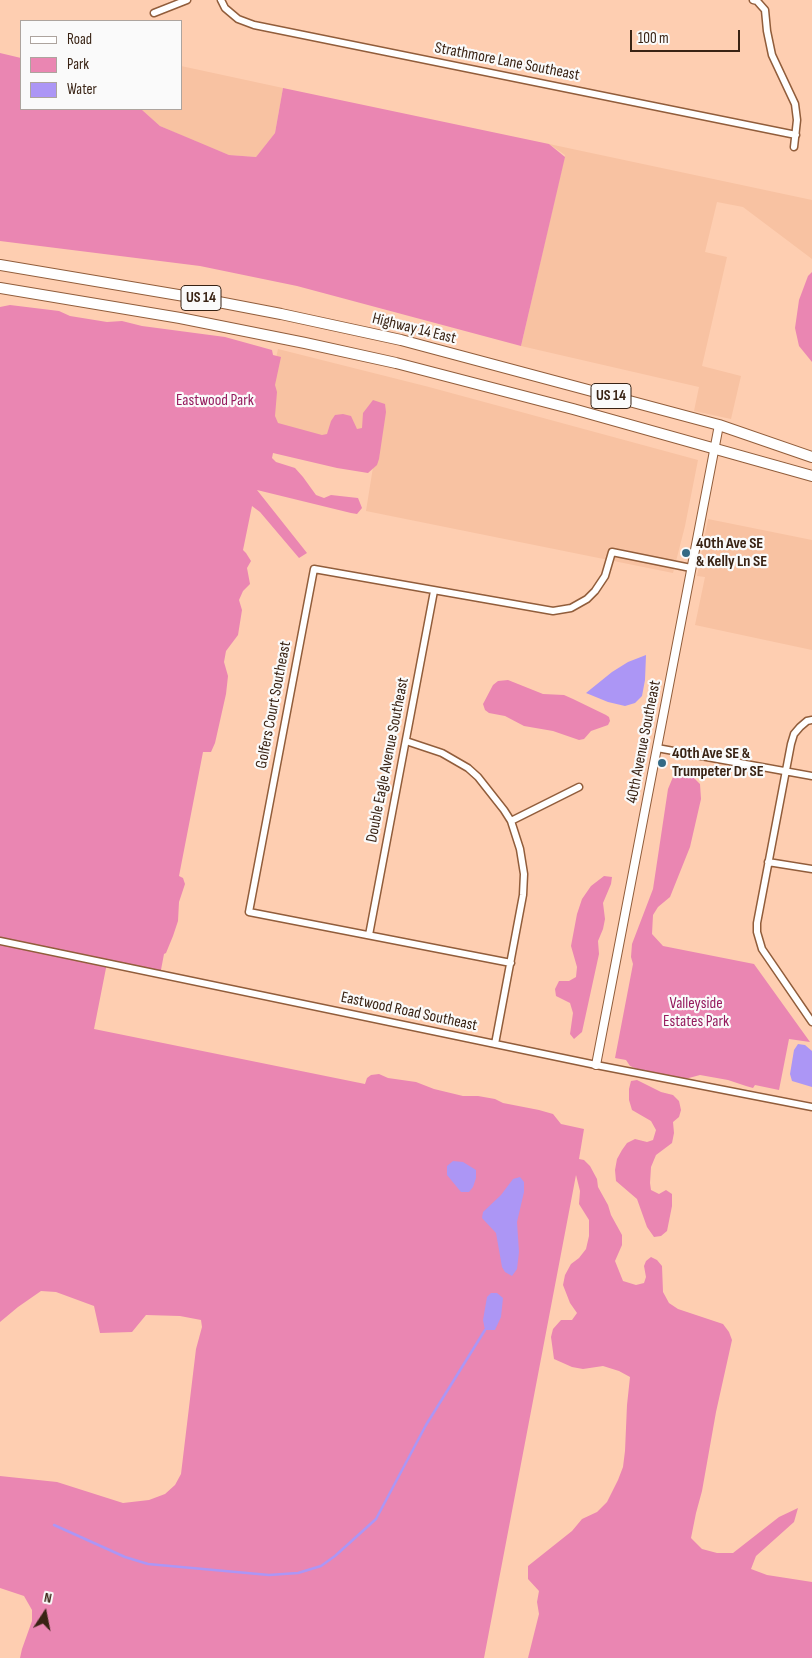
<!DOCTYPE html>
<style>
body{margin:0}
#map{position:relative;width:812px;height:1658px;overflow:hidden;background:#feceb1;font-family:"Sofia Sans Condensed",sans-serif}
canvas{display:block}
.legend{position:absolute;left:20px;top:20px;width:162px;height:90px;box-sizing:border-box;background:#fafafa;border:1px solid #ada49e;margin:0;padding:6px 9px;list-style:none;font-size:15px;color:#392314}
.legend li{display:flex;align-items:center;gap:10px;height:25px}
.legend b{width:25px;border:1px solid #ada49e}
.north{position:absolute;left:20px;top:1588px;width:50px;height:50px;-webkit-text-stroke:4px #fafafa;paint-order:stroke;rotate:11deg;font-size:14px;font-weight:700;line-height:20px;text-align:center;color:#392314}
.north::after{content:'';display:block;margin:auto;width:18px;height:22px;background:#392314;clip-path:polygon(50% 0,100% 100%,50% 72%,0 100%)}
.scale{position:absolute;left:630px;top:30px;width:110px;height:22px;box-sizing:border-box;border:2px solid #392314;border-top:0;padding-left:6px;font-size:15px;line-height:18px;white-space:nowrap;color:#392314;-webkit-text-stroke:4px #fafafa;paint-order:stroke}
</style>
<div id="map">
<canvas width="812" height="1658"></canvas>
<ul class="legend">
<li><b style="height:6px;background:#fff"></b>Road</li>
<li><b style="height:14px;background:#ea86b2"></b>Park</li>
<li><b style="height:14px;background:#ac96f5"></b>Water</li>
</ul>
<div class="north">N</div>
<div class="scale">100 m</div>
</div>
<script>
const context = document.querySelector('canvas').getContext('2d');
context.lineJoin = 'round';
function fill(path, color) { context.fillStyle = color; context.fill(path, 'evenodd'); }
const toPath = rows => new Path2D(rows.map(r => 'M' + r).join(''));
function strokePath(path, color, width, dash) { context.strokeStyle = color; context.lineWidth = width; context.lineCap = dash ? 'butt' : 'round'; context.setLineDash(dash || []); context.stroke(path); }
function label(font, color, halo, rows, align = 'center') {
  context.font = font + ' "Sofia Sans Condensed",sans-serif'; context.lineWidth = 4.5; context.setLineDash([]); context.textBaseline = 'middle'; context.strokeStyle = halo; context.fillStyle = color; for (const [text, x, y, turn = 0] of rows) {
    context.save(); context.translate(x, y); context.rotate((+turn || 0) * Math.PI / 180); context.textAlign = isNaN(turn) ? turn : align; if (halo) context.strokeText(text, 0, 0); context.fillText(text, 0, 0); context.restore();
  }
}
fill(toPath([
 [181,66,283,88,275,133,256,157,229,155,201,144,160,126,141,109,181,109],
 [549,144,812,200,812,259,743,207,717,202,705,252,727,257,702,366,741,376,731,419,694,411,699,387,521,346,565,155],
 [278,349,429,387,698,460,685,526,673,573,366,511,374,461,259,434],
 [708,519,812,540,812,650,695,625,705,577,697,576]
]), '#f8c2a2');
fill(toPath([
 [0,53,21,58,21,109,141,109,160,126,229,155,256,157,275,133,283,88,549,144,565,157,521,346,297,286,200,266,0,241],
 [812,272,812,362,799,346,795,328,799,300,808,276],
 [10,305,59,311,70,316,107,322,122,321,142,326,225,337,272,350,273,355,281,357,275,385,277,392,275,416,278,423,322,435,327,434,331,421,335,415,343,414,351,416,357,429,362,428,363,413,373,400,385,404,386,412,379,459,377,465,368,473,337,468,273,453,272,458,276,462,295,468,303,477,316,495,324,498,331,495,358,498,362,508,357,514,351,513,257,490,307,553,299,558,260,512,252,506,243,550,246,553,251,561,247,568,250,584,243,591,239,600,242,610,238,635,226,651,224,662,228,676,226,694,215,743,211,752,203,752,179,876,183,878,185,884,179,902,178,921,173,936,166,953,164,954,160,975,107,963,94,1029,365,1084,367,1078,371,1075,379,1074,388,1078,416,1082,434,1089,463,1096,478,1096,495,1099,503,1103,539,1110,553,1114,561,1124,584,1129,579,1159,584,1160,590,1166,597,1179,598,1187,608,1205,611,1215,622,1235,622,1245,615,1261,623,1281,636,1285,644,1283,646,1277,644,1266,646,1261,651,1257,657,1260,662,1266,663,1292,669,1303,678,1309,723,1324,729,1332,732,1340,716,1412,702,1491,696,1513,691,1538,702,1549,717,1553,733,1553,779,1517,798,1508,794,1522,756,1556,751,1569,767,1575,812,1582,812,1658,528,1658,539,1614,537,1602,539,1591,528,1579,528,1566,572,1531,582,1519,597,1512,607,1502,618,1480,623,1467,625,1451,627,1405,630,1377,619,1371,603,1366,583,1369,572,1367,554,1359,551,1337,553,1329,561,1320,572,1320,577,1313,570,1303,563,1285,565,1275,571,1264,579,1258,586,1249,589,1236,589,1220,579,1204,580,1191,576,1175,484,1658,20,1658,22,1649,32,1621,32,1610,24,1596,0,1588,0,1476,57,1482,123,1503,149,1500,165,1494,175,1485,181,1474,196,1349,202,1327,201,1320,180,1316,146,1315,132,1332,100,1333,94,1306,56,1292,41,1291,18,1307,0,1322,0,307],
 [508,680,543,694,564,695,573,699,606,715,609,717,610,721,608,725,591,731,584,739,579,740,553,731,524,726,505,716,489,713,485,710,483,704,493,685,498,681],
 [682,775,693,777,700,784,701,799,690,847,670,897,658,907,653,915,652,934,663,946,754,964,810,1042,789,1039,779,1090,755,1085,753,1088,746,1086,728,1080,700,1075,685,1079,675,1078,642,1071,630,1066,626,1060,615,1058,633,964,631,957,632,944,653,889,668,789,673,777],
 [604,876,612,877,611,884,603,903,605,919,603,929,598,941,599,954,582,1032,574,1039,570,1034,573,1013,570,1003,556,996,555,989,559,981,569,981,576,977,577,967,571,946,577,914,582,899,591,886],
 [637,1080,661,1092,673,1095,679,1101,681,1110,679,1117,673,1122,674,1133,672,1143,656,1155,651,1167,650,1183,651,1190,659,1194,666,1190,672,1194,672,1206,667,1231,661,1236,654,1237,647,1227,637,1199,616,1181,615,1170,617,1159,622,1150,627,1143,635,1139,647,1142,653,1140,656,1130,651,1121,632,1110,629,1100,629,1089,631,1081]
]), '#ea86b2');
fill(toPath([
 [646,655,645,680,642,696,635,703,625,706,608,702,586,693,612,672,628,662],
 [798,1044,805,1045,812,1051,812,1087,792,1081,790,1074,794,1050],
 [453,1161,463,1162,476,1170,476,1178,473,1187,469,1192,461,1192,447,1175,447,1166],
 [520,1177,524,1182,524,1192,517,1222,519,1252,517,1269,512,1276,505,1272,502,1267,496,1233,482,1218,483,1212,501,1195,513,1179],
 [491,1293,497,1293,503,1298,501,1317,495,1330,485,1330,483,1320,487,1297]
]), '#ac96f5');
strokePath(toPath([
 [54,1525,125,1557,148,1564,269,1575,298,1573,321,1566,335,1556,376,1519,426,1425,485,1330]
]), '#ac96f5', 2.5);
const minor = toPath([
 [221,0,225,8,238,19,254,25,796,135],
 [753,0,757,1,765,10,767,31,772,55,795,104,797,120,794,147],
 [154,13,187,0],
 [812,720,807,721,800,727,794,734,791,744,757,923,757,932,762,949,812,1022],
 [406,741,442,753,468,768,478,777,504,810,511,821,520,849,524,874,523,895,495,1044],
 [657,748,812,776],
 [511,821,579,787],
 [768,862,812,869],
 [369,935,434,591],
 [0,941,596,1065,812,1107],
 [511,963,249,912,314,569,553,611,571,608,587,599,595,591,605,576,612,552,691,568]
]);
const tertiary = toPath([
 [596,1065,719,425]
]);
const primary = toPath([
 [0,265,208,300,281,314,401,340,719,425,812,457],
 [0,288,180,318,305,343,396,363,573,409,812,476]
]);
strokePath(minor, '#915d3b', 9);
strokePath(tertiary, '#915d3b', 10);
strokePath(primary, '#915d3b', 12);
strokePath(minor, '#fff', 6);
strokePath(tertiary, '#fff', 8);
strokePath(primary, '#fff', 10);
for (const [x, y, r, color] of [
 [686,553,5,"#346a85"],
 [662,763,5,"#346a85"]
]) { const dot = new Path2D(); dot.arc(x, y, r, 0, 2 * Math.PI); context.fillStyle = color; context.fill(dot); strokePath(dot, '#fafafa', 2); }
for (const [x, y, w] of [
 [201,298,40],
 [611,396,40]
]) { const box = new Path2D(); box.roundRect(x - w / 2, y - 12.5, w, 25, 4); context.fillStyle = '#fafafa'; context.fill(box); strokePath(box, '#392314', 1); }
label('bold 15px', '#392314', null, [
 ["US 14",201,298],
 ["US 14",611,396]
]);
label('16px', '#392314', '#fafafa', [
 ["Strathmore Lane Southeast",507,62,11],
 ["Highway 14 East",414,329,14],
 ["Golfers Court Southeast",274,705,-79],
 ["40th Avenue Southeast",644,742,-79],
 ["Double Eagle Avenue Southeast",388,760,-79],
 ["Eastwood Road Southeast",409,1012,12]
]);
label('16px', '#951b5e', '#fafafa', [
 ["Eastwood Park",215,401],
 ["Valleyside",696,1004],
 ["Estates Park",696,1022]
]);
label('bold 16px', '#392314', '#fafafa', [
 ["40th Ave SE",696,544],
 ["& Kelly Ln SE",696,562],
 ["40th Ave SE &",672,754],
 ["Trumpeter Dr SE",672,772]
], 'left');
</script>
